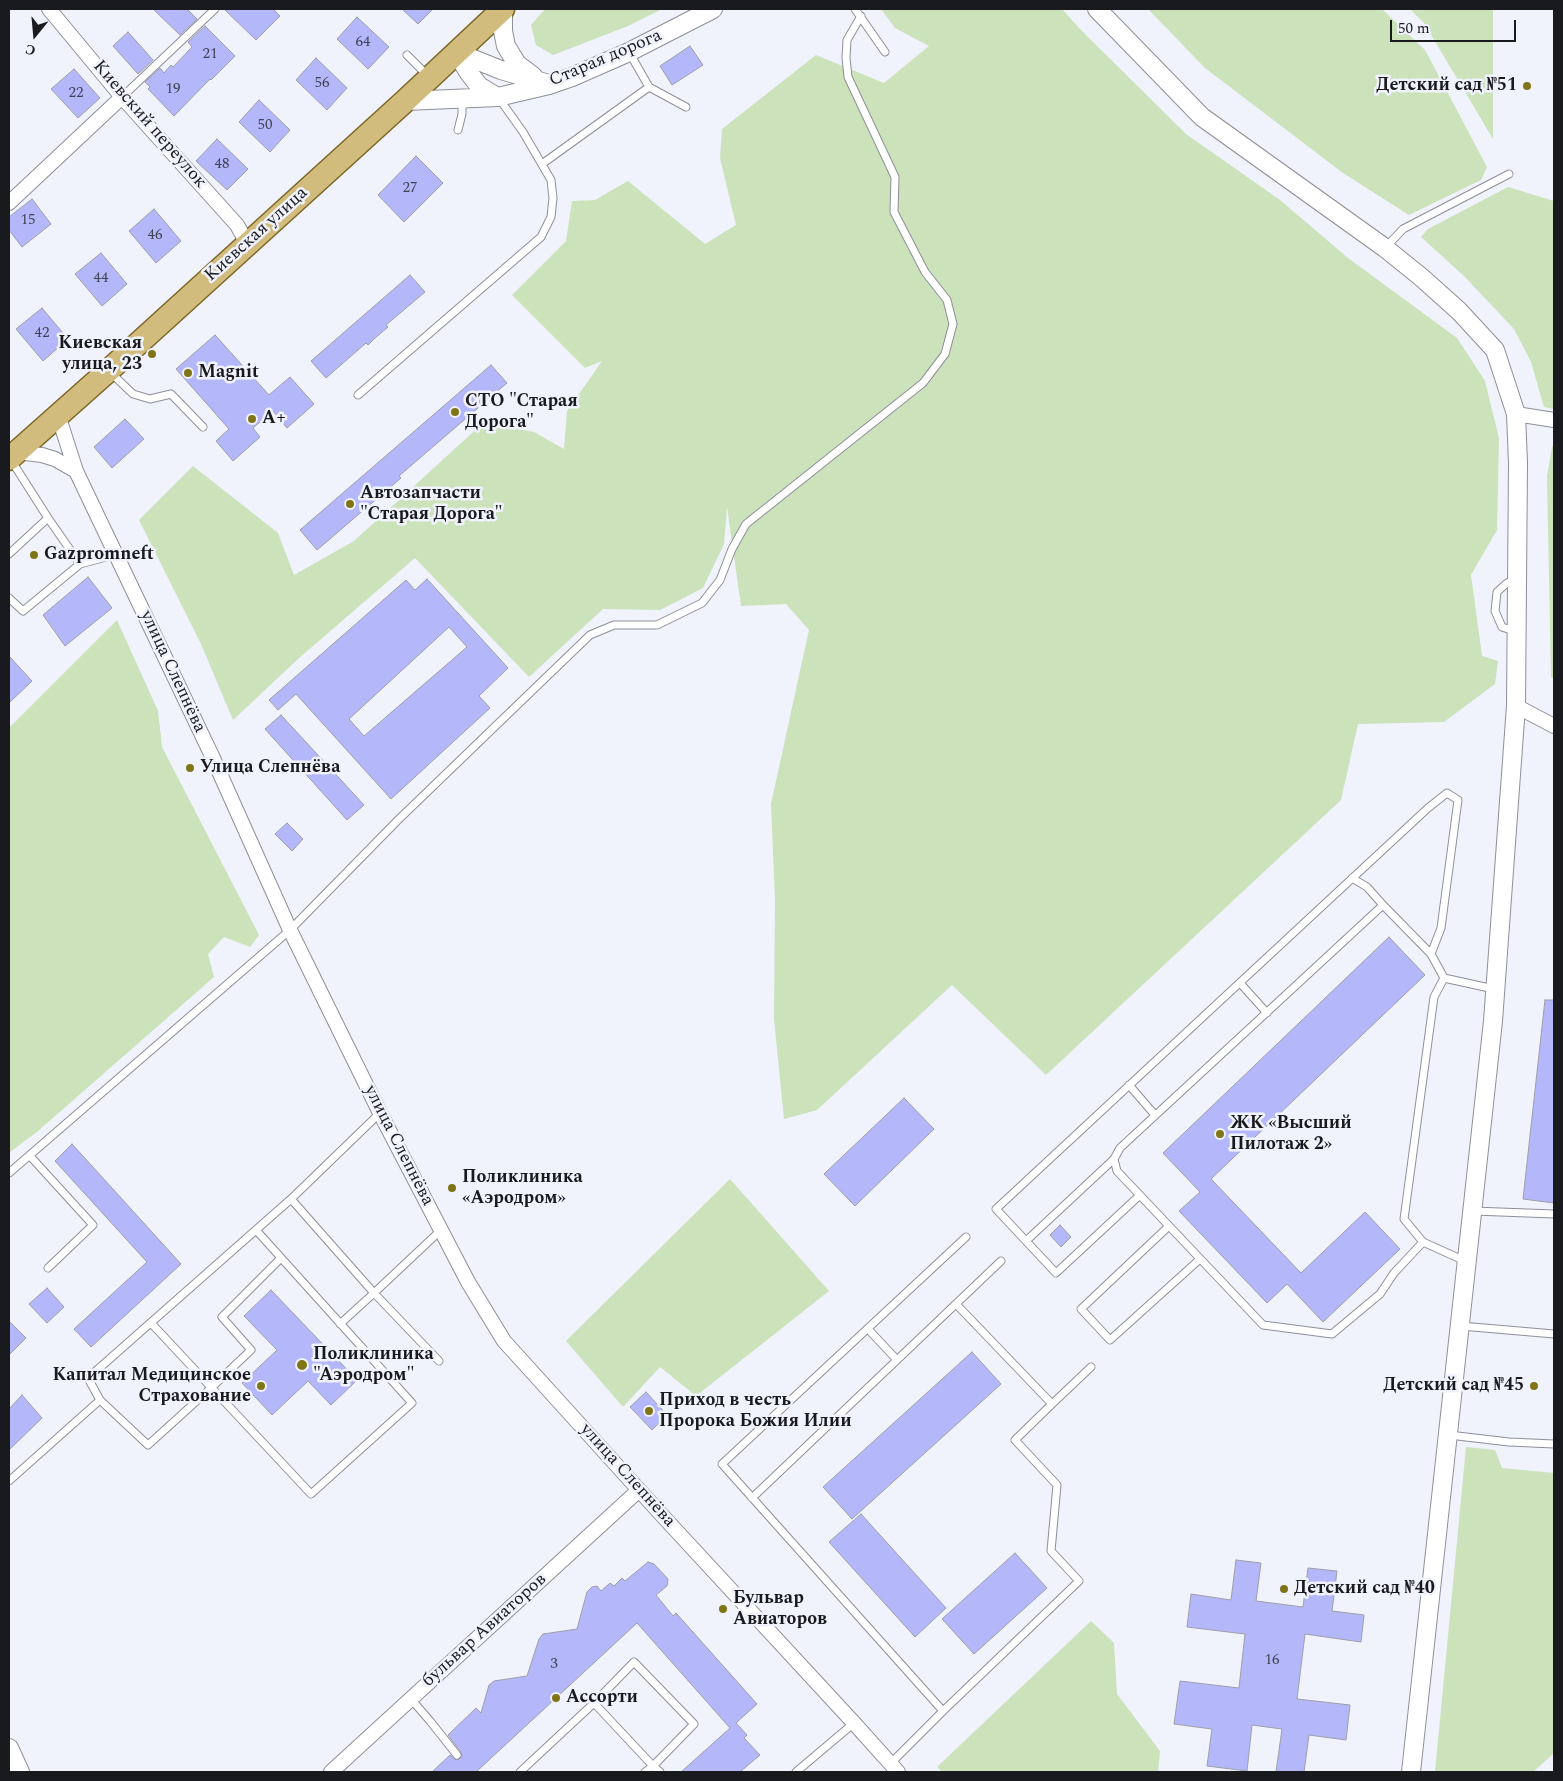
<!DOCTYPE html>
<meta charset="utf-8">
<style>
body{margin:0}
#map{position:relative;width:1563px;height:1781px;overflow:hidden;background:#f0f2fc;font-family:Spectral,serif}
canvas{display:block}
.frame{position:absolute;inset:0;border:10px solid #191a1e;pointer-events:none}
.north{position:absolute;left:10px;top:10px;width:50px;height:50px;-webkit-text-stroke:4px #f0f2fc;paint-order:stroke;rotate:197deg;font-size:14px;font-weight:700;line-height:20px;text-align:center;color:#191a1e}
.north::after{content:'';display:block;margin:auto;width:18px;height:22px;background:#191a1e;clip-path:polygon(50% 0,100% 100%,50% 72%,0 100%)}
.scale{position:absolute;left:1390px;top:20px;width:126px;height:22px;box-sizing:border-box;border:2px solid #191a1e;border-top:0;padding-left:6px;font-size:15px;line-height:18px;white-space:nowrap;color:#191a1e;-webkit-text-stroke:4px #f0f2fc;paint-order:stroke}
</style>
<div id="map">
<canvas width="1563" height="1781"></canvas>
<div class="frame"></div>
<div class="north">С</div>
<div class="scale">50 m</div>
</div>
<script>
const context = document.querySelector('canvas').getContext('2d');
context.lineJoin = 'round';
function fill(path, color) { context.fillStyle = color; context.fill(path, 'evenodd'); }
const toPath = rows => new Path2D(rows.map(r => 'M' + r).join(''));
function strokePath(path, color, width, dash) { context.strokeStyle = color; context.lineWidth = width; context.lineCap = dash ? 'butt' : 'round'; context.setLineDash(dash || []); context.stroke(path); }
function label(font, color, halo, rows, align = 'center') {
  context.font = font + ' Spectral,serif'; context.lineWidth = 5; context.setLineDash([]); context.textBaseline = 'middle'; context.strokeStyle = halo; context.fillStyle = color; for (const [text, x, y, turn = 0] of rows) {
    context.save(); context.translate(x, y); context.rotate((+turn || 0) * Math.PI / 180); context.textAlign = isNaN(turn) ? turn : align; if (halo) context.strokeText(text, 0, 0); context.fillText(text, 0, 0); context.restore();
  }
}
fill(toPath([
 [545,9,662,9,628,26,553,55,536,45,531,25],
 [881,9,1062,9,1080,29,1186,134,1280,200,1348,258,1457,338,1485,381,1499,438,1497,530,1471,575,1482,656,1498,661,1495,684,1444,722,1358,724,1341,800,1046,1075,952,985,817,1110,784,1119,774,1019,775,901,771,804,809,630,786,604,741,606,727,507,724,544,703,588,660,610,603,609,529,677,415,558,298,659,233,720,201,644,139,520,193,466,278,533,294,575,354,541,483,423,534,432,564,449,567,411,602,361,585,368,512,295,566,241,572,201,595,200,628,181,705,244,736,225,720,158,722,129,816,55,884,83,929,46,895,28],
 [1148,9,1382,9,1425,50,1487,167,1481,180,1409,215,1343,173,1205,68],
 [1410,9,1493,9,1493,139,1424,23],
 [1508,187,1554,201,1554,409,1544,407,1531,362,1514,329,1464,276,1421,237,1428,229],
 [1554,445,1554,679,1551,677,1547,476,1552,447],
 [117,620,158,711,162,747,259,935,250,947,224,937,208,954,214,977,38,1131,9,1153,9,728],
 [730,1179,829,1291,696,1396,660,1367,623,1407,566,1341],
 [1466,1447,1495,1450,1502,1468,1554,1473,1554,1753,1533,1772,1435,1772],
 [1091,1621,1114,1643,1117,1694,1160,1751,1158,1772,942,1772,937,1767]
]), '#cbe2bb');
const building = toPath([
 [153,9,187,9,197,19,180,35,153,9],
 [224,9,273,9,280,16,256,40,224,9],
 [402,9,433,9,418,24,402,9],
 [357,17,389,47,368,69,337,39,357,17],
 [205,26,235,56,211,80,210,79,174,116,148,89,150,87,145,82,160,68,164,73,171,65,173,67,192,47,188,42,205,26],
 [128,32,153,60,138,74,113,46,128,32],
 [690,46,703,65,672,85,660,66,690,46],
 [316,58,347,88,327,110,296,80,316,58],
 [74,69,100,98,78,118,51,89,74,69],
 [259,100,290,130,270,152,239,122,259,100],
 [217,139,248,169,227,190,196,161,217,139],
 [416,156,443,183,404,222,378,195,416,156],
 [32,199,51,224,22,247,9,230,9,217,32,199],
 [154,209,181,241,156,263,129,231,154,209],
 [101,253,127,284,102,306,75,274,101,253],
 [410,275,425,292,386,325,388,327,374,339,368,345,366,343,326,378,311,361,410,275],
 [42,308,68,339,43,361,16,329,42,308],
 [215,335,269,395,290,377,314,404,287,428,273,411,253,428,260,437,233,461,216,441,229,429,176,369,215,335],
 [491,365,507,383,399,476,401,478,317,550,300,530,491,365],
 [125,419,144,439,112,468,94,447,125,419],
 [88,577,112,608,65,646,43,615,88,577],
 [427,579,508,668,479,696,490,708,391,799,296,694,278,710,269,700,406,580,415,590,427,579],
 [449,627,467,647,364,736,349,719,449,627],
 [9,656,32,681,9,703,9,656],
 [281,715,364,805,347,820,265,729,281,715],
 [287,823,303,839,292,851,275,834,287,823],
 [1389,937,1425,975,1211,1179,1301,1273,1365,1212,1400,1249,1323,1322,1287,1284,1267,1303,1179,1211,1200,1192,1163,1153,1389,937],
 [1545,1000,1554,1000,1554,1203,1523,1199,1545,1000],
 [904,1098,934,1129,855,1206,824,1174,904,1098],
 [72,1144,181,1264,91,1347,74,1329,147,1262,55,1161,72,1144],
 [1060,1225,1071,1237,1061,1247,1050,1235,1060,1225],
 [47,1288,64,1307,47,1323,29,1304,47,1288],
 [271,1290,357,1380,331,1405,308,1381,272,1415,242,1383,277,1350,244,1316,271,1290],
 [9,1321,26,1338,9,1355,9,1321],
 [972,1352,1001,1384,852,1519,823,1487,972,1352],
 [646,1392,667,1415,652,1430,630,1407,646,1392],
 [22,1395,42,1418,9,1450,9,1409,22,1395],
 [861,1514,946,1608,915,1637,829,1542,861,1514],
 [1015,1553,1047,1588,974,1654,942,1619,1015,1553],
 [1236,1560,1261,1563,1256,1601,1303,1607,1308,1568,1337,1571,1332,1611,1364,1615,1361,1642,1305,1634,1297,1699,1350,1705,1346,1740,1309,1735,1304,1772,1276,1772,1282,1729,1252,1725,1247,1771,1207,1766,1212,1729,1174,1724,1180,1681,1239,1688,1245,1634,1187,1627,1191,1594,1231,1600,1236,1560],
 [648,1562,654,1564,668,1579,667,1586,656,1595,673,1616,676,1613,757,1704,736,1723,747,1735,744,1738,760,1755,740,1772,681,1772,730,1728,637,1623,476,1772,432,1772,450,1755,456,1760,462,1757,461,1752,448,1735,476,1708,481,1713,489,1685,494,1681,527,1676,539,1639,543,1634,577,1629,587,1592,592,1587,597,1586,601,1591,610,1583,614,1586,622,1578,625,1581,648,1562]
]);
fill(building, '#b4b8fa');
strokePath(building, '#9d9ea8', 1);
const service = toPath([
 [855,9,885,52],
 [629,52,649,87,686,107],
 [407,55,428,76],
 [122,97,215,9],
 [458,130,462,114,462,99],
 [542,164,649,87],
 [1386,247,1403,229,1509,174],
 [110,372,133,394,150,399,171,394,203,427],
 [358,395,541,237,551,217,553,198,551,180,523,132,498,97],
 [9,554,48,518,11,460],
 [80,564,117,554],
 [1516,580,1507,583,1497,592,1495,611,1502,627,1517,632],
 [9,598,23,611,80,564,48,518],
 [1352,878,1367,887,1383,905],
 [1240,983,1267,1013],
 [1129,1085,1155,1115],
 [30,1156,93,1225,48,1268],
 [9,1173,290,930,398,820,590,635,614,625,657,625,702,603,720,580,732,549,746,524,923,383,945,354,953,324,947,300,925,272,894,212,895,177,848,77,846,58,847,40,861,16],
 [1140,1195,1056,1273,996,1209,1428,808,1447,793,1458,800,1441,928,1431,954],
 [1473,1211,1554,1214],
 [1169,1226,1081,1309,1110,1340,1200,1259],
 [1026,1241,1114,1159],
 [1423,1242,1394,1273,1380,1294,1332,1334,1263,1325,1117,1171,1114,1159,1120,1148,1383,905,1431,954,1444,978],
 [1465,1261,1423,1242,1404,1219,1434,997,1444,978,1494,989],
 [151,1323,311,1494,412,1403,256,1230],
 [340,1324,374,1293,291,1199,380,1113],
 [1461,1326,1554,1334],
 [868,1329,897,1360],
 [439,1361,374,1293,440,1231],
 [100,1400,148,1445,211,1388,251,1350,222,1317,281,1258],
 [1052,1404,1091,1367],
 [1449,1435,1509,1442,1554,1444],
 [9,1481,100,1400,88,1378,291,1199],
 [752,1498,1001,1261],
 [411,1699,430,1721,457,1755],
 [943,1711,1079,1581,1051,1551,1057,1485,1015,1440,1052,1404,956,1304],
 [890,1764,943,1711,722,1464,966,1237],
 [520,1772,594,1703],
 [645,1772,653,1766,694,1724,634,1662,594,1703,653,1766,660,1772],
 [796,1772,854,1723]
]);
const minor = toPath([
 [49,9,122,97,237,225,247,243],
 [9,203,122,97],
 [1516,414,1554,420],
 [58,415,76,471,213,758,290,930,380,1113,468,1282,504,1341,659,1512,854,1723,898,1772],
 [17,452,42,455,55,459,76,471],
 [1516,706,1554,726],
 [331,1772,639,1490]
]);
const tertiary = toPath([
 [503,9,503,31,506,46,517,64,533,76],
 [1097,9,1202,117,1385,248,1421,277,1459,311,1495,350,1516,414,1518,463,1516,706,1493,1021,1411,1772],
 [456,52,501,70,549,84],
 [456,52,469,73,479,86,497,97],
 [405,101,498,97,549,85,572,77,629,52,713,9],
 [9,1748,20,1772]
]);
const primary = toPath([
 [9,459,108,371,405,101,503,9]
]);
strokePath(service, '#8e8f99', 9);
strokePath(minor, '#8e8f99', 16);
strokePath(tertiary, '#8e8f99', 20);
strokePath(primary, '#7c6623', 25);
strokePath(service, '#fff', 7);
strokePath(minor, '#fff', 14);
strokePath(tertiary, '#fff', 18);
strokePath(primary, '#d1bc7d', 22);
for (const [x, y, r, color] of [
 [1527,86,5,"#7f7517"],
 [152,354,5,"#7f7517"],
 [188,373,5,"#7f7517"],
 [455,412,5,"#7f7517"],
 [252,419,5,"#7f7517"],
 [350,504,5,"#7f7517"],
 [34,555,5,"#7f7517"],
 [190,768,5,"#7f7517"],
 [1220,1134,5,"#7f7517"],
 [452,1188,5,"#7f7517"],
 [302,1365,6,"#7f7517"],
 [261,1386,5,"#7f7517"],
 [1534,1386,5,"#7f7517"],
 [649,1411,5,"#7f7517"],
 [1284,1589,5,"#7f7517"],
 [723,1609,5,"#7f7517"],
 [556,1698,5,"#7f7517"]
]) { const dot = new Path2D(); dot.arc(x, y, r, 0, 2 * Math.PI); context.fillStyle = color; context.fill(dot); strokePath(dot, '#f0f2fc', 2); }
label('15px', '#404255', null, [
 ["64",363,43],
 ["21",210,55],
 ["56",322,84],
 ["19",173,90],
 ["22",76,94],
 ["50",265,126],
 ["48",222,165],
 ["27",410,189],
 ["15",28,221],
 ["46",155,236],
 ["44",101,279],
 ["42",42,334],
 ["16",1272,1661],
 ["3",554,1665]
]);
label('18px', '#191a1e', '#f0f2fc', [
 ["Старая дорога",606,59,-23],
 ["Киевский переулок",149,125,49],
 ["Киевская улица",257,235,-42],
 ["улица Слепнёва",172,672,65],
 ["улица Слепнёва",398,1146,63],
 ["улица Слепнёва",627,1476,48],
 ["бульвар Авиаторов",485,1631,-42]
]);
label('bold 18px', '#191a1e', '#f0f2fc', [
 ["Детский сад №51",1517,86,"right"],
 ["Киевская",142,344,"right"],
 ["улица, 23",142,365,"right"],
 ["Magnit",198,373],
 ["СТО \"Старая",465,402],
 ["Дорога\"",465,423],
 ["А+",262,419],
 ["Автозапчасти",360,494],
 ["\"Старая Дорога\"",360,515],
 ["Gazpromneft",44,555],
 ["Улица Слепнёва",200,768],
 ["ЖК «Высший",1230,1124],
 ["Пилотаж 2»",1230,1145],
 ["Поликлиника",462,1178],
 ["«Аэродром»",462,1199],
 ["Поликлиника",313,1355],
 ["\"Аэродром\"",313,1376],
 ["Капитал Медицинское",251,1376,"right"],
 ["Страхование",251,1397,"right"],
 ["Детский сад №45",1524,1386,"right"],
 ["Приход в честь",659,1401],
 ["Пророка Божия Илии",659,1422],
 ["Детский сад №40",1294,1589],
 ["Бульвар",733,1599],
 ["Авиаторов",733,1620],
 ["Ассорти",566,1698]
], 'left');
</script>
